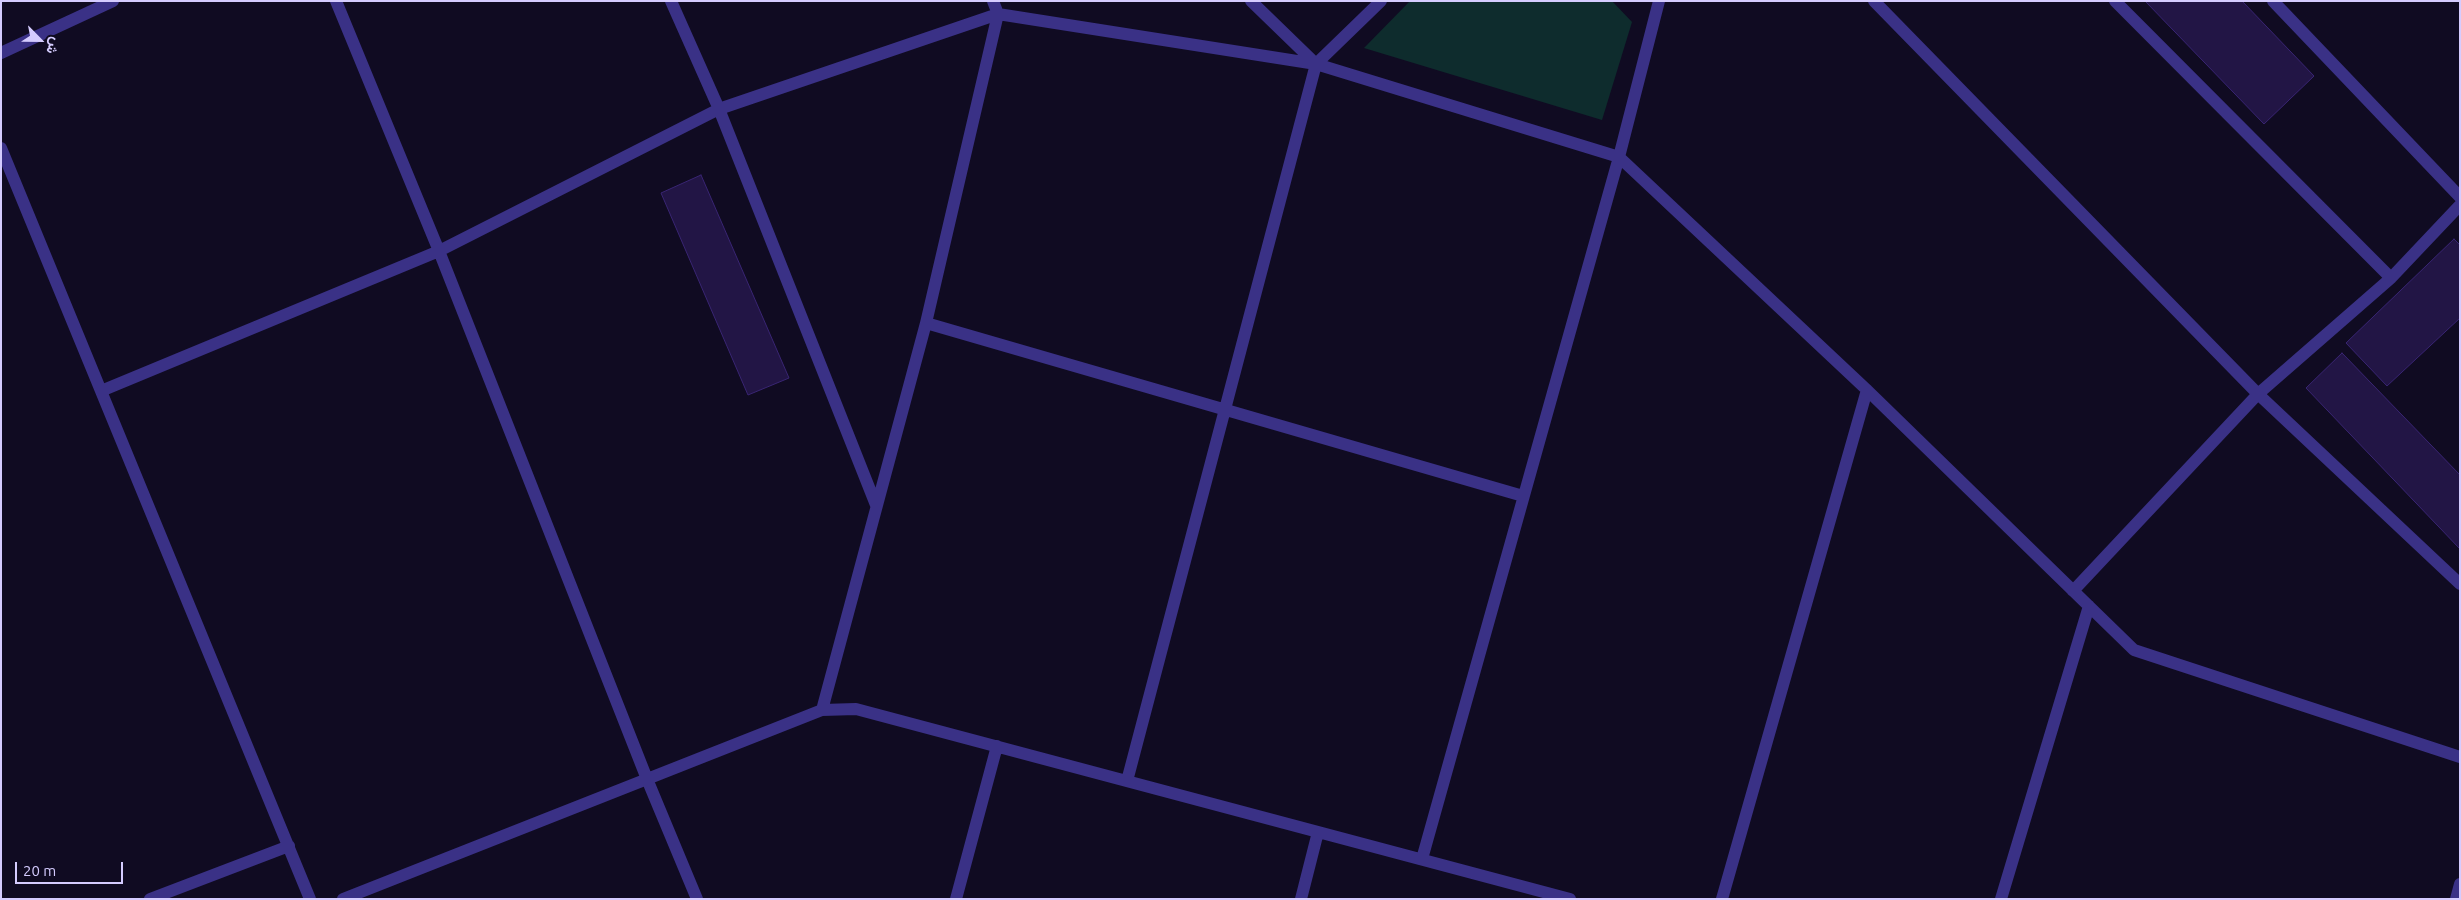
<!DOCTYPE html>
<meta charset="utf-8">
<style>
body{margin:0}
#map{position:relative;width:2461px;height:900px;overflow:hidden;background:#100b22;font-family:Ubuntu,Vazirmatn,sans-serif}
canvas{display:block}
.frame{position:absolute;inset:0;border:2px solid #d5ccff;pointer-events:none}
.north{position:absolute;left:15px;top:15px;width:50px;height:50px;-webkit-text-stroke:4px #100b22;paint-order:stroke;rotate:113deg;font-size:14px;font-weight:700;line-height:20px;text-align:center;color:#d5ccff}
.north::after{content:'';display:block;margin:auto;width:18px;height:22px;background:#d5ccff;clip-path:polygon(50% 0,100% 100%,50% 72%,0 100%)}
.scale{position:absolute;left:15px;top:862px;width:108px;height:22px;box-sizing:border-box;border:2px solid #d5ccff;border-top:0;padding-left:6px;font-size:15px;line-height:18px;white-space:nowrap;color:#d5ccff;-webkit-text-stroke:4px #100b22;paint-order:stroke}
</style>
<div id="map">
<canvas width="2461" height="900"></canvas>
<div class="frame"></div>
<div class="north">ش</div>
<div class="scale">20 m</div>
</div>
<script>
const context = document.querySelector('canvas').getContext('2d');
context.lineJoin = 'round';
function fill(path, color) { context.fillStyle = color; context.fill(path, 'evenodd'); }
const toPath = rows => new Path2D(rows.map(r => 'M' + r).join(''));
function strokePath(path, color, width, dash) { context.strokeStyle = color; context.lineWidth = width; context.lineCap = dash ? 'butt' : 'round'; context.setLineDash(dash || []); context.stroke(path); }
fill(toPath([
 [1410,1,1612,1,1632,22,1602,120,1364,48]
]), '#0e2c2d');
const building = toPath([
 [2145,1,2242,1,2314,76,2264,124,2145,1],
 [701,175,789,378,748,395,661,193,701,175],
 [2454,239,2460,245,2460,318,2387,386,2346,343,2454,239],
 [2342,353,2460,475,2460,549,2306,388,2342,353]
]);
fill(building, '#221545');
strokePath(building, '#392573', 1);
strokePath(toPath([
 [336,1,439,251,647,779,697,899],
 [671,1,719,109,876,505],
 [1251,1,1316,64],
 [1874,1,2258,394,2460,584],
 [2115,1,2391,278],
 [2273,1,2460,197],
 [1,53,113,1],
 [1,148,310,899],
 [926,323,998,14,993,1],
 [101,391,439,251,719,109,998,14,1316,64,1619,157,1867,390,2134,650,2460,757],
 [2073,591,2258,394,2391,278,2460,205],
 [822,710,926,323,1523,496],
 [1127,781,1316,64,1381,1],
 [1422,859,1619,157,1659,1],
 [150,899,289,846],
 [343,899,822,710,856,709,1570,899],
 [956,899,997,746],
 [1301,899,1318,832],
 [1722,899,1867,390],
 [2001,899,2089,606],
 [2456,899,2460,884]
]), '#3a3186', 12);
</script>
